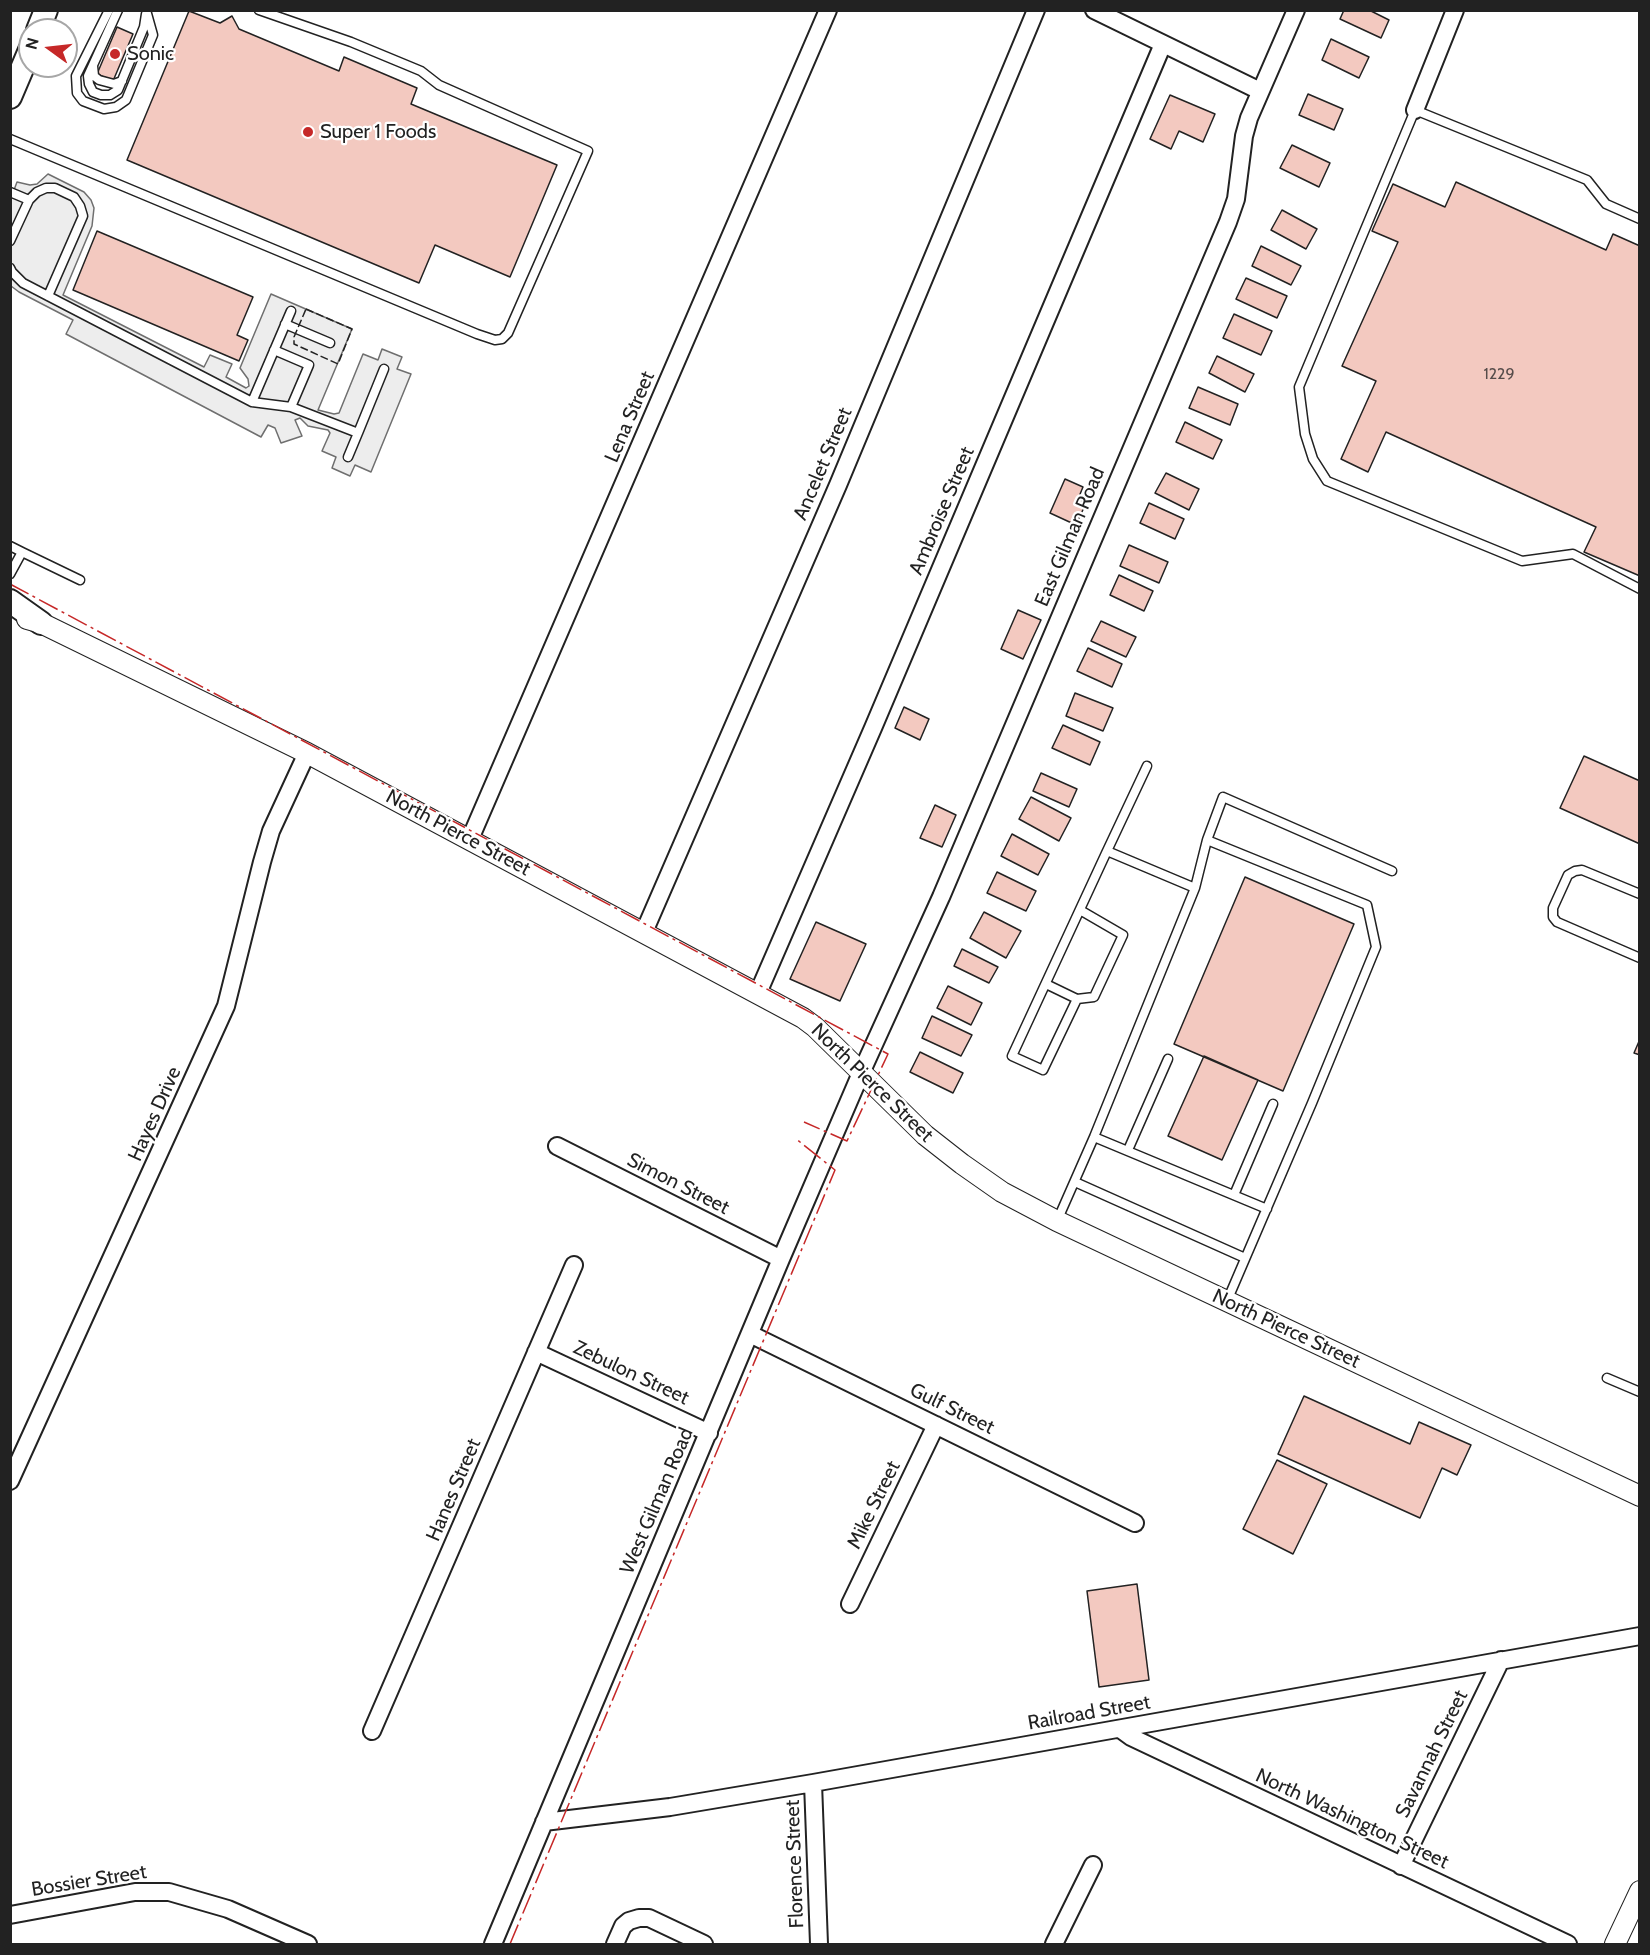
<!DOCTYPE html>
<style>
body{margin:0}
#map{position:relative;width:1650px;height:1955px;overflow:hidden;background:#fff;font-family:Cabin,sans-serif}
canvas{display:block}
.frame{position:absolute;inset:0;border:12px solid #222;pointer-events:none}
.north{position:absolute;left:18px;top:18px;width:60px;height:60px;box-sizing:border-box;background:#fff;border:2px solid #a7a7a7;border-radius:50%;rotate:285deg;font-size:16px;font-weight:700;line-height:24px;text-align:center;color:#222}
.north::after{content:'';display:block;margin:auto;width:21px;height:27px;background:#c62828;clip-path:polygon(50% 0,100% 100%,50% 72%,0 100%)}
</style>
<div id="map">
<canvas width="1650" height="1955"></canvas>
<div class="frame"></div>
<div class="north">N</div>
</div>
<script>
const context = document.querySelector('canvas').getContext('2d');
context.lineJoin = 'round';
function fill(path, color) { context.fillStyle = color; context.fill(path, 'evenodd'); }
const toPath = rows => new Path2D(rows.map(r => 'M' + r).join(''));
function strokePath(path, color, width, dash) { context.strokeStyle = color; context.lineWidth = width; context.lineCap = dash ? 'butt' : 'round'; context.setLineDash(dash || []); context.stroke(path); }
function label(font, color, halo, rows, align = 'center') {
  context.font = font + ' Cabin,sans-serif'; context.lineWidth = 4.5; context.setLineDash([]); context.textBaseline = 'middle'; context.strokeStyle = halo; context.fillStyle = color; for (const [text, x, y, turn = 0] of rows) {
    context.save(); context.translate(x, y); context.rotate((+turn || 0) * Math.PI / 180); context.textAlign = isNaN(turn) ? turn : align; if (halo) context.strokeText(text, 0, 0); context.fillText(text, 0, 0); context.restore();
  }
}
const parking = toPath([
 [48,174,84,192,91,200,94,208,92,226,63,295,204,367,210,355,232,364,226,377,246,388,249,386,248,379,240,368,271,294,352,329,318,410,334,414,339,413,363,354,378,360,382,349,402,357,397,369,411,374,371,472,355,465,350,476,332,468,336,457,322,451,330,433,328,430,308,426,300,418,295,420,302,436,281,443,275,428,268,425,261,437,66,334,73,320,19,292,11,286,11,198,17,182,30,185,37,184,48,174]
]);
fill(parking, '#ededed');
strokePath(parking, '#6f6f6f', 1.5);
const building = toPath([
 [1344,10,1369,10,1389,20,1381,38,1340,19,1344,10],
 [189,11,220,23,232,16,239,29,339,71,344,57,417,88,411,104,557,165,510,277,435,245,419,283,127,160,189,11],
 [117,27,133,34,113,81,97,74,117,27],
 [1331,39,1369,57,1359,78,1322,60,1331,39],
 [1308,94,1343,109,1334,130,1299,115,1308,94],
 [1170,95,1215,114,1203,142,1179,131,1171,149,1150,139,1170,95],
 [1292,145,1330,163,1319,187,1280,168,1292,145],
 [1456,182,1606,250,1613,234,1640,246,1640,576,1584,552,1596,527,1386,432,1368,472,1341,459,1376,381,1342,366,1398,242,1372,231,1393,184,1445,207,1456,182],
 [1282,210,1317,229,1306,249,1271,230,1282,210],
 [97,231,253,297,237,335,248,340,239,361,73,290,97,231],
 [1261,246,1301,266,1291,285,1252,266,1261,246],
 [1246,278,1287,296,1277,318,1236,299,1246,278],
 [1234,314,1272,331,1261,355,1223,338,1234,314],
 [1217,356,1254,374,1245,392,1209,373,1217,356],
 [1198,387,1238,404,1230,425,1189,408,1198,387],
 [1185,422,1222,440,1213,459,1176,442,1185,422],
 [1166,473,1199,489,1189,510,1155,493,1166,473],
 [1065,479,1083,487,1078,499,1086,503,1076,525,1050,513,1065,479],
 [1149,503,1184,519,1175,539,1140,523,1149,503],
 [1129,545,1168,562,1159,583,1120,566,1129,545],
 [1119,575,1153,591,1144,611,1110,595,1119,575],
 [1018,610,1041,620,1023,659,1001,649,1018,610],
 [1101,621,1136,637,1126,657,1091,641,1101,621],
 [1088,648,1122,664,1112,687,1077,671,1088,648],
 [1075,693,1113,708,1103,731,1066,716,1075,693],
 [904,707,929,719,920,740,895,728,904,707],
 [1063,725,1100,742,1090,765,1052,748,1063,725],
 [1584,756,1640,781,1640,844,1560,808,1584,756],
 [1041,773,1077,789,1069,807,1033,791,1041,773],
 [1031,797,1071,818,1059,841,1019,819,1031,797],
 [935,805,956,815,942,847,920,838,935,805],
 [1012,834,1049,854,1038,875,1001,856,1012,834],
 [997,872,1036,891,1026,911,987,893,997,872],
 [1245,877,1354,924,1283,1091,1174,1044,1245,877],
 [984,912,1021,931,1006,958,970,938,984,912],
 [816,922,866,944,840,1001,790,979,816,922],
 [962,949,998,967,989,983,954,966,962,949],
 [948,986,982,1003,971,1025,937,1008,948,986],
 [932,1016,972,1035,961,1056,922,1038,932,1016],
 [1640,1039,1640,1055,1634,1053,1640,1039],
 [920,1052,963,1073,953,1093,910,1072,920,1052],
 [1204,1056,1258,1080,1222,1160,1168,1136,1204,1056],
 [1304,1396,1410,1444,1419,1422,1471,1445,1457,1475,1442,1468,1420,1518,1278,1454,1304,1396],
 [1277,1460,1327,1484,1293,1554,1243,1529,1277,1460],
 [1137,1584,1149,1680,1099,1687,1087,1591,1137,1584]
]);
fill(building, '#f3c9c0');
strokePath(building, '#222', 1.5);
const service = toPath([
 [109,10,76,76,77,93,83,101,104,109,116,107,126,100,153,35,146,10],
 [118,10,88,76,89,84,93,92,101,95,110,95,118,90,144,27,146,14],
 [93,66,94,76,99,80,114,84,122,81],
 [10,139,477,334,495,340,502,339,508,333,588,151,439,85,421,71,351,42,259,10],
 [10,192,29,200,10,241],
 [29,200,37,192,46,188,55,188,74,197,80,206,83,216,48,296],
 [1640,219,1606,204,1587,180,1415,110,1299,387,1305,434,1313,459,1327,481,1522,561,1573,554,1640,589],
 [10,268,12,272,23,283,252,402,291,311],
 [285,324,330,343],
 [274,350,309,365,291,407],
 [252,402,291,407,358,433,348,457],
 [358,433,384,369],
 [10,546,22,552,10,574],
 [22,552,80,580],
 [1207,840,1223,797,1392,871],
 [1107,851,1147,766],
 [1640,894,1582,870,1575,871,1568,875,1553,908,1553,917,1557,922,1640,958],
 [1046,984,1077,999,1043,1070,1012,1056,1107,851,1195,888],
 [1077,999,1094,997,1123,935,1080,910],
 [1094,1137,1267,1209],
 [1128,1150,1168,1059],
 [1075,1182,1245,1258],
 [1234,1195,1273,1104],
 [1057,1221,1094,1137,1195,888,1207,840,1367,905,1376,947,1312,1103,1227,1301],
 [1607,1378,1640,1392]
]);
const minor = toPath([
 [1094,10,1260,91],
 [1415,110,1455,10],
 [470,839,828,10],
 [644,932,838,485,1036,10],
 [758,993,873,728,1163,44],
 [557,1146,781,1259],
 [750,1334,1135,1523],
 [536,1352,709,1433],
 [10,1481,226,1006,262,862,271,831,307,753],
 [850,1604,936,1425],
 [1120,1729,1131,1737,1568,1944],
 [372,1731,574,1265],
 [813,1783,819,1944],
 [544,1822,670,1807,813,1783,1640,1636],
 [1401,1866,1501,1660],
 [10,1915,135,1892,169,1892,228,1909,308,1944],
 [493,1944,781,1259,861,1073,941,897,1228,222,1236,199,1244,136,1249,118,1296,10],
 [615,1944,623,1926,629,1921,639,1918,649,1918,704,1944],
 [1054,1944,1093,1865]
]);
const tertiary = toPath([
 [27,619,41,623,307,753,803,1018,815,1027,925,1135,962,1164,1002,1192,1057,1221,1640,1496],
 [1615,1944,1640,1891]
]);
const secondary = toPath([
 [38,30,46,10],
 [10,97,30,50],
 [10,601,41,623]
]);
strokePath(service, '#222', 11);
strokePath(minor, '#222', 20);
strokePath(tertiary, '#222', 22);
strokePath(secondary, '#222', 26);
strokePath(service, '#fff', 8);
strokePath(minor, '#fff', 16);
strokePath(tertiary, '#fff', 20);
strokePath(secondary, '#fff', 22);
strokePath(toPath([
 [306,309,352,329,338,364,294,344,294,337,306,309]
]), '#222', 1.5, [8, 3]);
strokePath(toPath([
 [10,584,888,1054,847,1141,804,1122],
 [510,1944,835,1170,795,1138]
]), '#c62828', 1.5, [21, 4.5, 3, 4.5]);
for (const [x, y, r, color] of [
 [115,54,6,"#c62828"],
 [308,132,6,"#c62828"]
]) { const dot = new Path2D(); dot.arc(x, y, r, 0, 2 * Math.PI); context.fillStyle = color; context.fill(dot); strokePath(dot, '#fff', 2); }
label('16px', '#564c4a', null, [
 ["1229",1499,374]
]);
label('20px', '#222', '#fff', [
 ["Sonic",127,54],
 ["Super 1 Foods",320,132]
], 'left');
label('20px', '#222', '#fff', [
 ["Lena Street",630,417,-67],
 ["Ancelet Street",823,464,-67],
 ["Ambroise Street",942,511,-67],
 ["East Gilman Road",1070,537,-67],
 ["North Pierce Street",458,833,28],
 ["North Pierce Street",872,1083,44],
 ["Hayes Drive",155,1114,-66],
 ["Simon Street",678,1184,27],
 ["North Pierce Street",1286,1329,25],
 ["Zebulon Street",631,1373,25],
 ["Gulf Street",952,1409,26],
 ["Hanes Street",454,1490,-67],
 ["West Gilman Road",657,1501,-67],
 ["Mike Street",874,1505,-64],
 ["Railroad Street",1089,1713,-10],
 ["Savannah Street",1432,1754,-64],
 ["North Washington Street",1352,1819,25],
 ["Florence Street",795,1864,-92],
 ["Bossier Street",89,1881,-9]
]);
</script>
